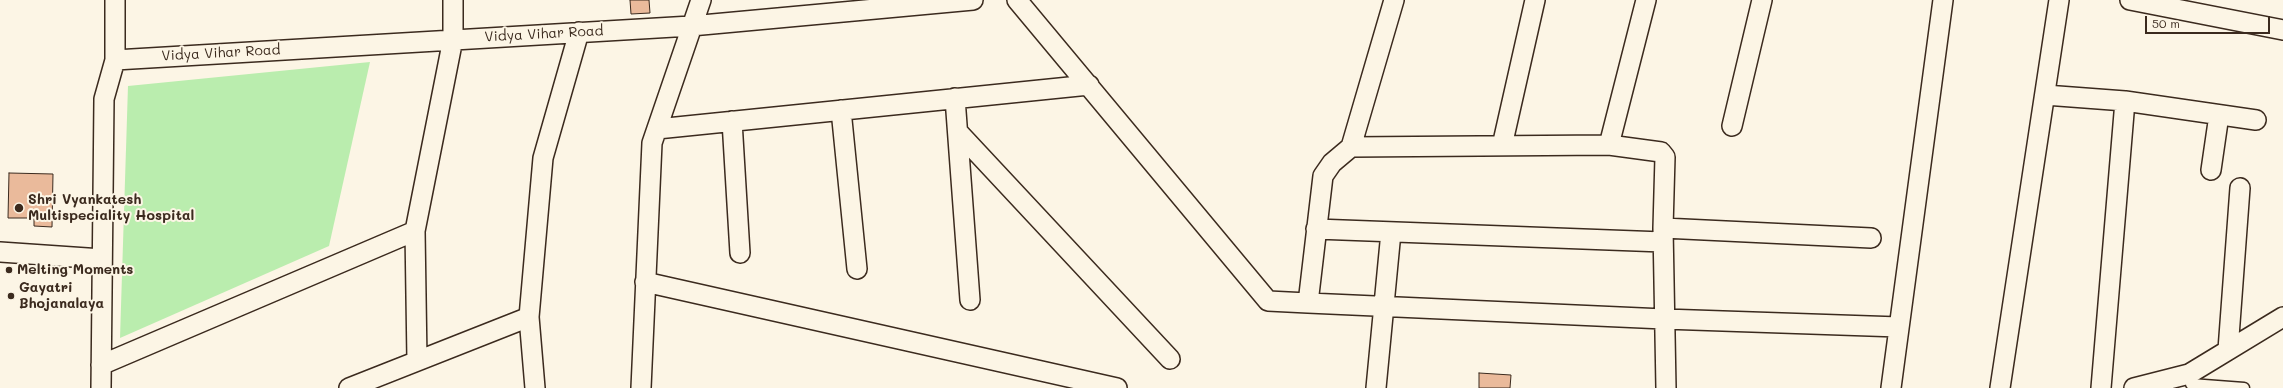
<!DOCTYPE html>
<style>
body{margin:0}
#map{position:relative;width:2283px;height:388px;overflow:hidden;background:#fcf5e5;font-family:Mali,sans-serif}
canvas{display:block}
.scale{position:absolute;left:2145px;top:16px;width:125px;height:18px;box-sizing:border-box;border:2px solid #3b2a1e;border-top:0;padding-left:5px;font-size:12px;line-height:14px;white-space:nowrap;color:#3b2a1e;-webkit-text-stroke:3px #fcf5e5;paint-order:stroke}
</style>
<div id="map">
<canvas width="2283" height="388"></canvas>
<div class="scale">50 m</div>
</div>
<script>
const context = document.querySelector('canvas').getContext('2d');
context.lineJoin = 'round';
function fill(path, color) { context.fillStyle = color; context.fill(path, 'evenodd'); }
const toPath = rows => new Path2D(rows.map(r => 'M' + r).join(''));
function strokePath(path, color, width, dash) { context.strokeStyle = color; context.lineWidth = width; context.lineCap = dash ? 'butt' : 'round'; context.setLineDash(dash || []); context.stroke(path); }
function label(font, color, halo, rows, align = 'center') {
  context.font = font + ' Mali,sans-serif'; context.lineWidth = 4; context.setLineDash([]); context.textBaseline = 'middle'; context.strokeStyle = halo; context.fillStyle = color; for (const [text, x, y, turn = 0] of rows) {
    context.save(); context.translate(x, y); context.rotate((+turn || 0) * Math.PI / 180); context.textAlign = isNaN(turn) ? turn : align; if (halo) context.strokeText(text, 0, 0); context.fillText(text, 0, 0); context.restore();
  }
}
fill(toPath([
 [370,62,329,246,120,338,128,86]
]), '#baedae');
const building = toPath([
 [630,0,649,0,650,13,631,14,630,0],
 [9,173,53,174,52,227,34,226,34,218,8,218,9,173],
 [1479,373,1511,375,1510,388,1479,388,1479,373]
]);
fill(building, '#eaba9b');
strokePath(building, '#3b2a1e', 1);
const lane = toPath([
 [2191,384,2244,388]
]);
const street = toPath([
 [1017,0,1268,301,1308,303,1323,176,1332,163,1351,147,1394,0],
 [2130,0,2283,30],
 [115,60,691,26,973,0],
 [2045,95,2125,101,2101,388],
 [955,98,970,300],
 [2125,101,2256,120],
 [841,110,857,269],
 [732,121,740,253],
 [1732,126,1762,0],
 [657,129,1089,85],
 [958,132,1170,359],
 [1609,145,1646,0],
 [1502,146,1535,0],
 [1351,147,1609,145,1661,152,1665,157,1663,228,1666,388],
 [2211,170,2219,115],
 [1663,228,1871,238],
 [1316,229,1663,242],
 [0,252,102,259],
 [645,282,1117,388],
 [1308,303,1664,319,1899,327],
 [2228,350,2240,188],
 [417,361,415,231,453,39,453,0],
 [101,365,415,231],
 [101,388,104,99,115,60,115,0],
 [349,388,529,317],
 [535,388,529,317,543,158,579,32],
 [641,388,652,143,701,0],
 [1376,388,1391,232],
 [1891,388,1943,0],
 [2000,388,2059,0],
 [2134,388,2189,374,2283,317]
]);
strokePath(lane, '#3b2a1e', 13);
strokePath(street, '#3b2a1e', 22);
strokePath(lane, '#fcf5e5', 10);
strokePath(street, '#fcf5e5', 19);
for (const [x, y, r, color] of [
 [19,208,5,"#3b2a1e"],
 [9,270,4,"#3b2a1e"],
 [11,296,4,"#3b2a1e"]
]) { const dot = new Path2D(); dot.arc(x, y, r, 0, 2 * Math.PI); context.fillStyle = color; context.fill(dot); strokePath(dot, '#fcf5e5', 1.5); }
label('14px', '#3b2a1e', '#fcf5e5', [
 ["Vidya Vihar Road",544,34,-3],
 ["Vidya Vihar Road",221,53,-3]
]);
label('bold 14px', '#3b2a1e', '#fcf5e5', [
 ["Shri Vyankatesh",28,200],
 ["Multispeciality Hospital",28,216],
 ["Melting Moments",17,270],
 ["Gayatri",19,288],
 ["Bhojanalaya",19,304]
], 'left');
</script>
